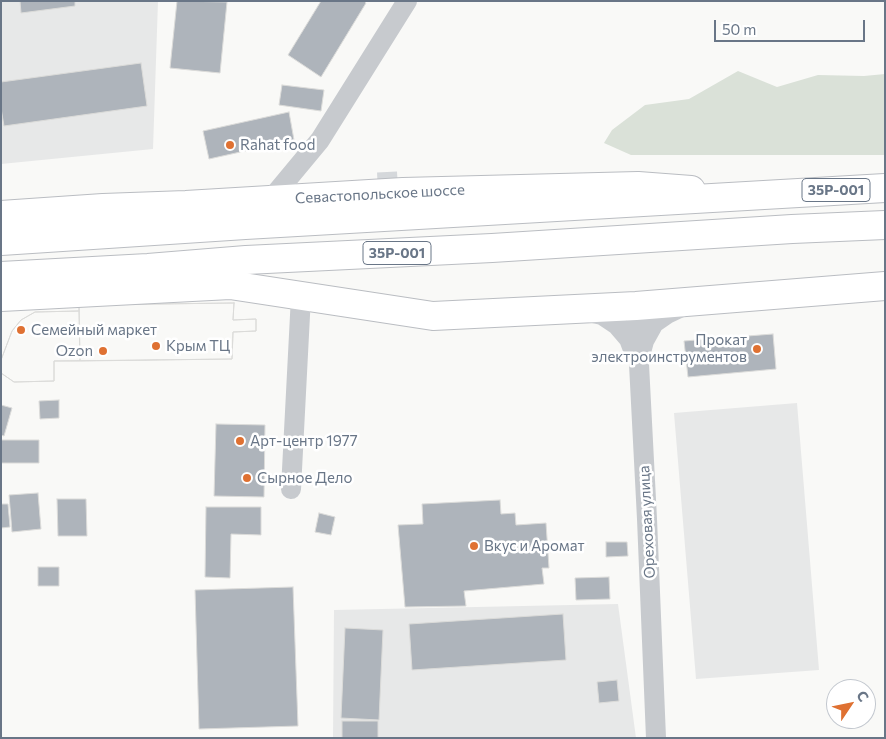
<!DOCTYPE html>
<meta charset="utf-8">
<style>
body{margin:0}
#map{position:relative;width:886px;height:739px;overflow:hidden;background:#f9f9f7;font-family:Commissioner,sans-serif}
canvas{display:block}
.frame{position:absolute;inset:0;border:2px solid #697687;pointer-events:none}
.north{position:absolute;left:826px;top:679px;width:50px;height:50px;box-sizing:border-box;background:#fff;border:1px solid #c3c8cf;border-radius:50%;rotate:56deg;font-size:14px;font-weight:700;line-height:20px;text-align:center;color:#697687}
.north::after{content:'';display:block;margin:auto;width:18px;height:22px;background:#df7132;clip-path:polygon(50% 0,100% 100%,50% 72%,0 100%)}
.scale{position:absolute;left:714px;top:20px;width:151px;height:22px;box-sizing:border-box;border:2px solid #697687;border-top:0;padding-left:6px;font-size:15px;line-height:18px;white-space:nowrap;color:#697687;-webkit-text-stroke:4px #fff;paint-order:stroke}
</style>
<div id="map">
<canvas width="886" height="739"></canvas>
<div class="frame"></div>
<div class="north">С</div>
<div class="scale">50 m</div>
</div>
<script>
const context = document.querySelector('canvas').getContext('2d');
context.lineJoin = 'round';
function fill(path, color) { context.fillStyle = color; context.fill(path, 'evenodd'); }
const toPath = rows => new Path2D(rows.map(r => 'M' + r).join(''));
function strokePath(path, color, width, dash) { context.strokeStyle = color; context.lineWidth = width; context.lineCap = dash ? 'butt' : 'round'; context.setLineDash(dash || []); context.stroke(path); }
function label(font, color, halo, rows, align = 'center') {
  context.font = font + ' Commissioner,sans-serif'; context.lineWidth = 5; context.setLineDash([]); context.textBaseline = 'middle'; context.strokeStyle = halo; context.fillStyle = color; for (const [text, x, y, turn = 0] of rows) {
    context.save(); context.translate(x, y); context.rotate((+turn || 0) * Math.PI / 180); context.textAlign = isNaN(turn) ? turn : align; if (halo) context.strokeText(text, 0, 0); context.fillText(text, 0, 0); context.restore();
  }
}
fill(toPath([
 [1,1,158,1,153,149,1,164],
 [797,403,819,670,696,679,674,413],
 [618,604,636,738,333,738,334,610]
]), '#e7e8e8');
fill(toPath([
 [738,71,777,87,818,75,864,76,885,74,885,155,631,155,604,143,612,130,645,105,689,99]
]), '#dae1d8');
const building = toPath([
 [20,1,75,1,75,6,21,13,20,1],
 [177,1,227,2,220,73,170,68,177,1],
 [321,1,364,1,366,3,321,77,288,55,321,1],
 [141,63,147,106,4,126,1,108,1,82,141,63],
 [282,85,324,90,321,111,279,105,282,85],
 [289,112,294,140,209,159,203,131,289,112],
 [234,303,233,320,256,319,256,331,233,332,232,359,80,361,79,305,234,303],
 [234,303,233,320,256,319,256,331,233,332,232,359,54,361,54,381,14,382,1,373,1,360,12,331,21,320,35,312,79,311,79,305,234,303],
 [79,311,80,361,54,361,54,381,14,382,1,373,1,360,12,331,21,320,35,312,79,311],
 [773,334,776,369,688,377,684,341,773,334],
 [59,400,59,418,40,419,39,401,59,400],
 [1,405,12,408,4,436,1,435,1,405],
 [216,424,265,425,264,497,214,496,216,424],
 [1,440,39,440,39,463,1,463,1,440],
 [38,493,41,529,12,532,9,495,38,493],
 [57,499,86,499,87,536,58,536,57,499],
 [500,500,501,514,515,513,516,525,546,523,549,568,542,568,544,584,464,591,466,606,405,607,398,525,423,524,422,504,500,500],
 [1,504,8,504,10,527,1,528,1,504],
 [206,507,261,507,261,535,231,534,230,578,205,577,206,507],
 [319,513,335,517,331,535,315,532,319,513],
 [606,542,627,542,628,556,606,557,606,542],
 [38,567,59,567,59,586,38,586,38,567],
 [609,577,610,599,576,600,575,578,609,577],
 [293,587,298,726,199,729,195,590,293,587],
 [563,614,566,660,412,670,409,624,563,614],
 [345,628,383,630,379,720,341,718,345,628],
 [617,680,619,701,599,703,597,682,617,680],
 [342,721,378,721,378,738,342,738,342,721]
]);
fill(building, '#aeb4bb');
strokePath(building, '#dbdbd9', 1);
strokePath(toPath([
 [387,172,388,190]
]), '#d5d8db', 20, [20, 10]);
const secondary = toPath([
 [1,215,103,208,186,205,403,192,638,186,691,190],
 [1,297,230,285,433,316,636,306,885,286]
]);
const primary = toPath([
 [1,241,245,225,885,188],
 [1,276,148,268,246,260,492,248,792,229,885,225]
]);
strokePath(secondary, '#babdc2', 30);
strokePath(primary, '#babdc2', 30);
strokePath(toPath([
 [271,199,320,140,407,1],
 [636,306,647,519,656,738],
 [588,312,602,315,617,325,629,339,635,355],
 [641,352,644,341,654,323,667,314,686,305],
 [291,489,301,296]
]), '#c7cace', 20);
strokePath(secondary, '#fff', 28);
strokePath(primary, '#fff', 28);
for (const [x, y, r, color] of [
 [230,145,5,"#df7132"],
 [21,330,5,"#df7132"],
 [156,346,5,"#df7132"],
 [757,349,5,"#df7132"],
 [103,351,5,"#df7132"],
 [240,441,5,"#df7132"],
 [247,478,5,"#df7132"],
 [474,546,5,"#df7132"]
]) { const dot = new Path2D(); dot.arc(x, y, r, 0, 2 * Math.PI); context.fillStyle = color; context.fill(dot); strokePath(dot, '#fff', 2); }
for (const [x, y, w] of [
 [836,190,68],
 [397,253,68]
]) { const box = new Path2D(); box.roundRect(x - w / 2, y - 11.5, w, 23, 4); context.fillStyle = '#fff'; context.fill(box); strokePath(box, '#697687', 1); }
label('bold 14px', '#697687', null, [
 ["35Р-001",836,190],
 ["35Р-001",397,253]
]);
label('15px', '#697687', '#fff', [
 ["Rahat food",240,145],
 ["Семейный маркет",31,330],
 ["Прокат",747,340,"right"],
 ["электроинструментов",747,357,"right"],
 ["Крым ТЦ",166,346],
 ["Ozon",93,351,"right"],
 ["Арт-центр 1977",250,441],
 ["Сырное Дело",257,478],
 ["Вкус и Аромат",484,546]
], 'left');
label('15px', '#697687', '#fff', [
 ["Севастопольское шоссе",380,194,-3],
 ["Ореховая улица",647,522,-93]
]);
</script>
